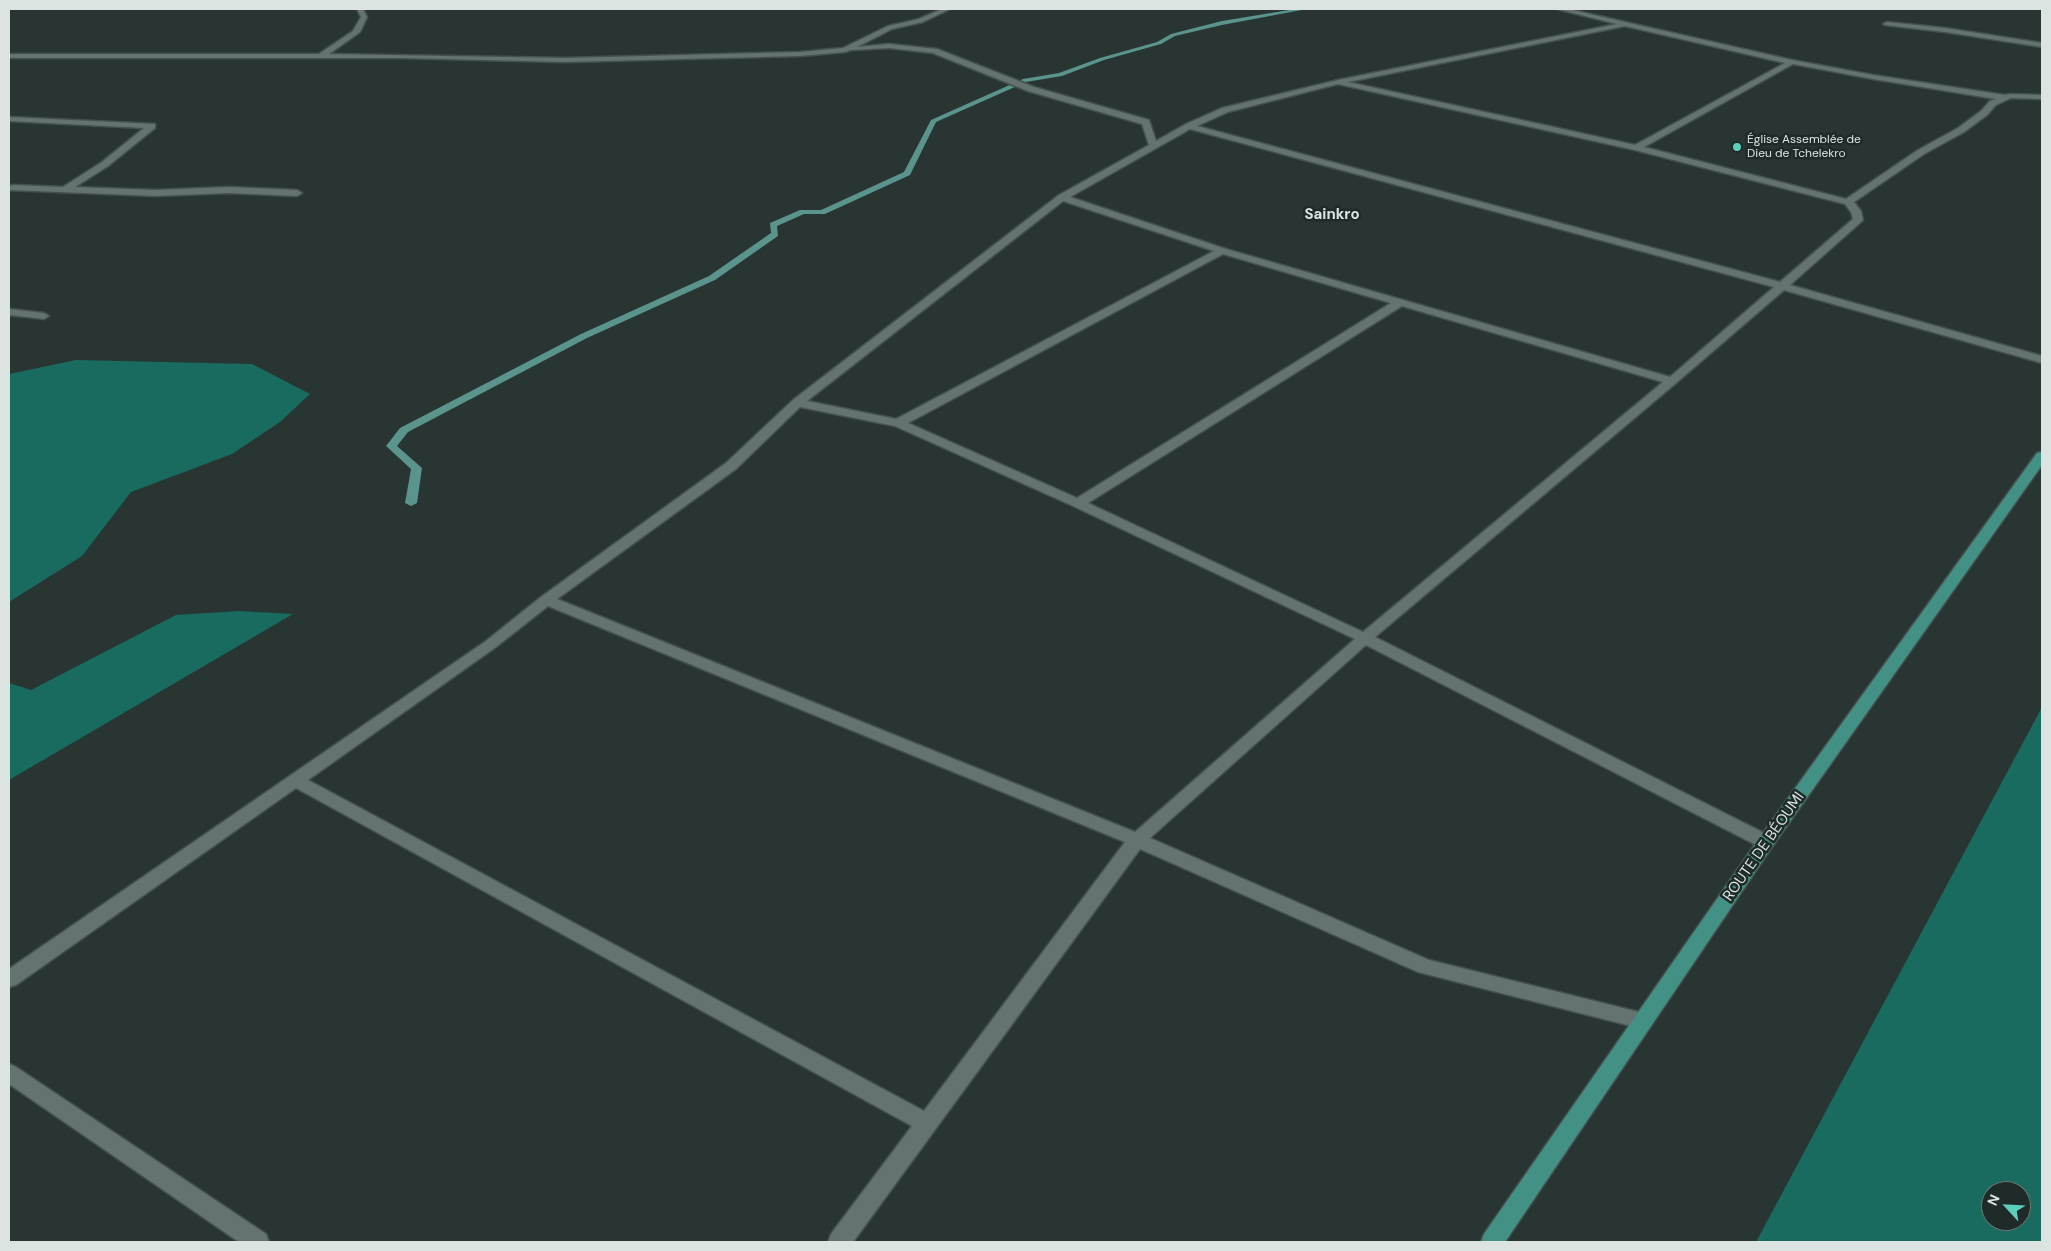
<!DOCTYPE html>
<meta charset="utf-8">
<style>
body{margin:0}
#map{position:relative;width:2051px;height:1251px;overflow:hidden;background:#283533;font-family:"DM Sans",sans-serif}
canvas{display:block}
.frame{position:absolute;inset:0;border:10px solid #dce4e2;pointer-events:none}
.north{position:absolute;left:1981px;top:1181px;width:50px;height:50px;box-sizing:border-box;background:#1e2b29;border:1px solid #6a7573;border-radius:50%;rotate:295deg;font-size:14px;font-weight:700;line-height:20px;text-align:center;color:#dce4e2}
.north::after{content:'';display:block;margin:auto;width:18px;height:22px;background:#5bcebc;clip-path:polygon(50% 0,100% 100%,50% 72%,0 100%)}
</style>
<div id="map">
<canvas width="2051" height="1251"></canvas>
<div class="frame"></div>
<div class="north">N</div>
</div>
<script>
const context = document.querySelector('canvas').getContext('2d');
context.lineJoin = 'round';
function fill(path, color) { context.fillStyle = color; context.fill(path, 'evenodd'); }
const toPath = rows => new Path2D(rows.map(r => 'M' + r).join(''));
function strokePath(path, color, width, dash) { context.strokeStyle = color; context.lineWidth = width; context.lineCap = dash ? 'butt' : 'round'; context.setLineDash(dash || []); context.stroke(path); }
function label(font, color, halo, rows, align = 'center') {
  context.font = font + ' "DM Sans",sans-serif'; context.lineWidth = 5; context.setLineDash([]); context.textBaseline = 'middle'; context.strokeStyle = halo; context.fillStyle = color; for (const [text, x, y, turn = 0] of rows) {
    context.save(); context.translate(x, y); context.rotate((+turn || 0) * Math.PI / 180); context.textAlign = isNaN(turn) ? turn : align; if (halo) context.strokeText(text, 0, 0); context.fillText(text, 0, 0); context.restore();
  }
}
fill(toPath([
 [76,360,252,364,310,394,280,422,232,454,131,492,82,556,9,602,9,374],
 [239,611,293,614,9,780,9,683,31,690,176,615],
 [2042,707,2042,1242,1756,1242],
 [1991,1191,2021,1191,2021,1221,1991,1221]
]), '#196b5f');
fill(toPath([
 [1295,9,1307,9,1222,25,1175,36,1161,44,1104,60,1062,76,1026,82,936,122,910,175,825,214,804,214,777,226,778,236,715,280,587,338,408,432,397,446,422,468,417,503,411,506,405,503,411,469,386,446,400,428,581,334,709,276,771,233,770,223,800,210,821,210,904,172,931,120,1023,79,1059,73,1100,58,1157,42,1171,34,1222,21,1295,9]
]), '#5a948c');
const street = toPath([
 [357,9,363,9,367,17,360,32,329,54,565,58,800,52,843,48,888,26,919,19,942,9,950,9,923,22,892,29,857,47,889,44,937,49,1034,87,1149,120,1156,141,1186,124,1222,108,1338,80,1617,24,1557,9,1568,9,1792,60,1873,75,2005,95,2010,94,2042,95,2042,99,2011,98,1996,105,1987,115,1964,132,1924,154,1854,202,1861,211,1863,220,1861,222,1790,285,2042,356,2042,363,1784,290,1676,383,1375,637,1772,837,1775,842,1772,847,1766,848,1760,847,1366,645,1150,838,1429,960,1643,1013,1650,1015,1653,1021,1650,1027,1643,1029,1418,972,1140,849,853,1242,828,1242,831,1234,912,1126,296,788,16,985,9,987,9,969,486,641,541,597,726,463,793,400,1059,195,1149,145,1142,124,1028,91,933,53,889,48,851,50,845,52,800,56,565,62,402,58,9,58,9,54,319,54,353,31,361,17,357,9],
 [1625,26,1785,63,1635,145,1348,82,1625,26],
 [1793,64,1873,79,1996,99,1990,101,1981,111,1958,128,1918,150,1846,199,1644,147,1793,64],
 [1338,84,1635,150,1845,204,1851,212,1853,219,1780,282,1197,126,1228,112,1338,84],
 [1190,129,1774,287,1670,377,1226,249,1070,197,1190,129],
 [1063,201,1214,251,896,419,807,401,1063,201],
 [1223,254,1391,303,1077,498,908,423,1223,254],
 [1402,306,1663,382,1363,632,1088,503,1402,306],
 [800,407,895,426,1073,506,1355,639,1135,832,557,599,736,469,800,407],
 [548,606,1125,842,924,1111,308,780,496,647,548,606],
 [1887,22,1945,28,2042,43,2042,47,1945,32,1885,25,1883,24,1887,22],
 [9,117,155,124,155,128,108,166,75,187,155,190,229,187,297,190,302,193,297,196,229,193,155,196,10,190,10,186,13,185,63,187,102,162,144,128,9,121,9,117],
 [9,309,44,313,49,316,44,319,9,315,9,309],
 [9,1064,16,1067,266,1234,269,1242,239,1242,9,1084,9,1064]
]);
const primary = toPath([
 [2042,452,2042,465,1772,847,1505,1242,1481,1242,1484,1234,1760,837,2037,453,2042,452]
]);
strokePath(street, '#45514f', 3);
strokePath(primary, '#45514f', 3);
fill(street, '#64736f');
fill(primary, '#439085');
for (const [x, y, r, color] of [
 [1737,147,5,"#5bcebc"]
]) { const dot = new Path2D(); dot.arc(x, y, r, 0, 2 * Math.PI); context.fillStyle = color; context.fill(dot); strokePath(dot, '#1e2b29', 2); }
label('12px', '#dce4e2', '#1e2b29', [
 ["Église Assemblée de",1747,140],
 ["Dieu de Tchelekro",1747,154]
], 'left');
label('bold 15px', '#dce4e2', '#1e2b29', [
 ["Sainkro",1332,215]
]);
label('15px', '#dce4e2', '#1e2b29', [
 ["ROUTE DE BÉOUMI",1764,847,-55]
]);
</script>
